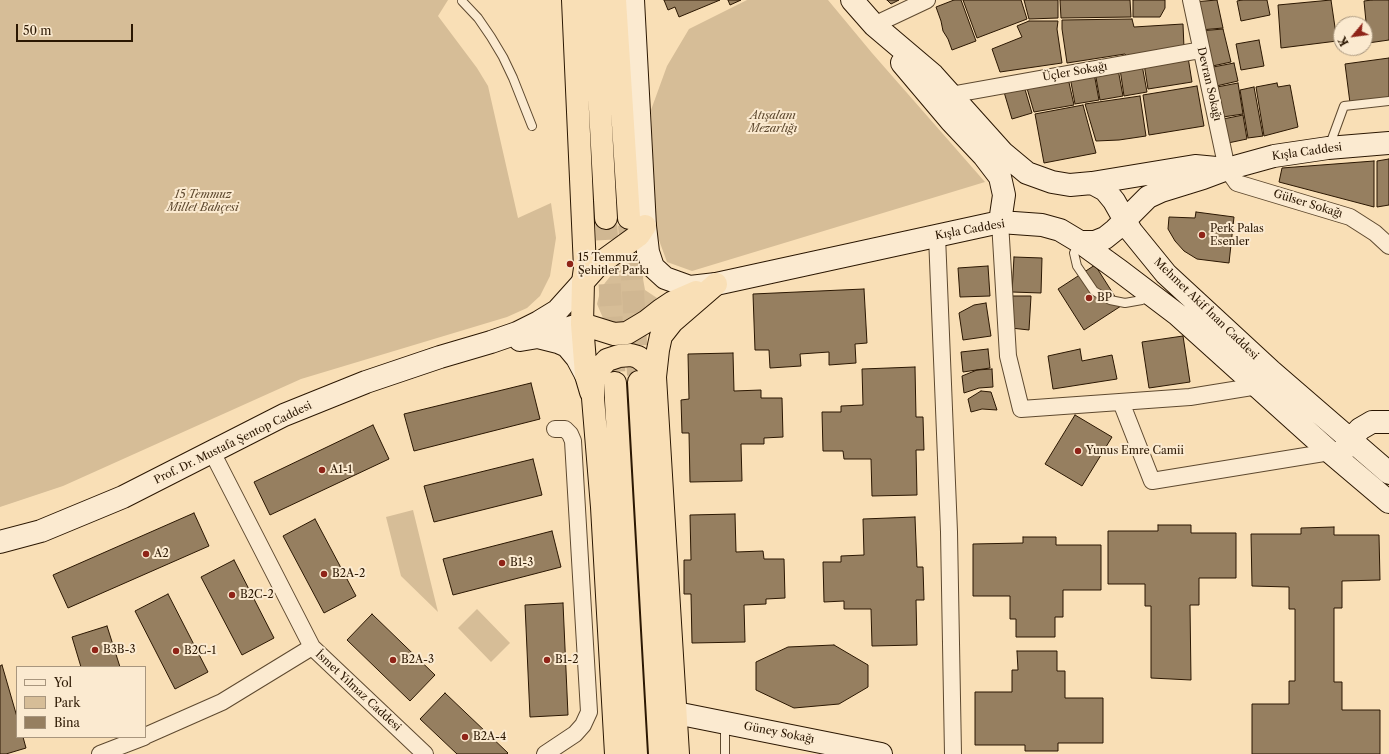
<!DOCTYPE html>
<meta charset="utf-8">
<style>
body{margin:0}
#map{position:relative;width:1389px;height:754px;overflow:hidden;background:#f9dfb6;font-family:"Libre Caslon Text",serif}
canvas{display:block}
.legend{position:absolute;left:16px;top:666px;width:130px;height:72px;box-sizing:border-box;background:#fbead0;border:1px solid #a8967e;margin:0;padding:5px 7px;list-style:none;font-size:12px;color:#2b1702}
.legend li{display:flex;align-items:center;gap:8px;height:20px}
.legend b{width:20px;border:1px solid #a8967e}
.north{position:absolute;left:1333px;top:16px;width:40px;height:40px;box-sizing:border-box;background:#fbead0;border:1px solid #a8967e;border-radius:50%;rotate:241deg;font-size:11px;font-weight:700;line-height:16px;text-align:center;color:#2b1702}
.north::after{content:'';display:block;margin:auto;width:14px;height:18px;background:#8f2418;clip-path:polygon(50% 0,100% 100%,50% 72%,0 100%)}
.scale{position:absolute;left:16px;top:24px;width:117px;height:18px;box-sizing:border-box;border:2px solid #2b1702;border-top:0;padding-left:5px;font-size:12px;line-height:14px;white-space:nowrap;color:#2b1702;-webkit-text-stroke:3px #fbead0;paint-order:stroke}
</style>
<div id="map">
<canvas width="1389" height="754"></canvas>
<ul class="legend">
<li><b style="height:5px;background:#fbead0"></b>Yol</li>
<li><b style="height:11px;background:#d6bd97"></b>Park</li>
<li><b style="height:11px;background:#967f60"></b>Bina</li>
</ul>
<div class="north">K</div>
<div class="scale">50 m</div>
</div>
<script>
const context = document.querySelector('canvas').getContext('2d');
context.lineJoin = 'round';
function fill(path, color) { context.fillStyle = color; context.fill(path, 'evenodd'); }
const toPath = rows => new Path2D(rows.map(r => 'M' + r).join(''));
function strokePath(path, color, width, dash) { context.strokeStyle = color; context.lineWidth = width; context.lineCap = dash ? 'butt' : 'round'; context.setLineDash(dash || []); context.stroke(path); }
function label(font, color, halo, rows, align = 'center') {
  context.font = font + ' "Libre Caslon Text",serif'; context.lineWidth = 4; context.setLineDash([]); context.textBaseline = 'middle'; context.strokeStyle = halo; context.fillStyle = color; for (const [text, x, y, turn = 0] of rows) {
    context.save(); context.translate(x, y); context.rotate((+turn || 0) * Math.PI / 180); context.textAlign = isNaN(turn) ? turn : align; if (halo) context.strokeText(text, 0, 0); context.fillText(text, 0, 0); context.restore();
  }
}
fill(toPath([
 [0,0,448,0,438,16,477,68,488,86,518,218,551,203,556,238,550,276,540,296,527,308,507,317,301,379,63,486,0,507],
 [747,0,828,0,872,53,985,182,692,271,667,262,656,232,651,110,667,66,689,29],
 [639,256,645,290,657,298,627,321,614,325,603,318,597,304,601,288,612,274],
 [413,510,438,612,401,576,386,517],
 [477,609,510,643,491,662,458,628]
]), '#d6bd97');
const building = toPath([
 [664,0,720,0,679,17,675,7,668,10,664,0],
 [728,0,741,0,730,5,728,0],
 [887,0,899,0,891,4,887,0],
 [954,0,961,0,976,41,952,50,948,39,943,31,941,21,936,7,954,0],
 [963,0,1021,0,1027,19,977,38,963,0],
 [1024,0,1058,0,1058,18,1029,19,1024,0],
 [1060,0,1130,0,1131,17,1061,18,1060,0],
 [1133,0,1165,0,1165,8,1160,17,1133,17,1133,0],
 [1217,0,1223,28,1200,30,1193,2,1217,0],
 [1242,0,1267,0,1270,15,1241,21,1237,1,1242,0],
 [1331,0,1337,41,1281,48,1278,5,1331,0],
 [1372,0,1389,0,1389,40,1368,43,1364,1,1372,0],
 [1132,19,1134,27,1183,24,1184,48,1128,57,1125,54,1067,63,1062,29,1062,20,1132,19],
 [1029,21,1058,21,1057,29,1062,63,1000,72,992,49,1022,37,1017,26,1029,21],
 [1223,29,1231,62,1208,67,1200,31,1223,29],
 [1259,40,1264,66,1241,70,1236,44,1259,40],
 [1188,57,1192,82,1148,89,1144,64,1188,57],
 [1389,58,1389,98,1350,103,1345,64,1389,58],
 [1234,63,1238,81,1212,87,1208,68,1234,63],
 [1142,65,1147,92,1124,96,1120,69,1142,65],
 [1118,69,1123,96,1100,100,1095,72,1118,69],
 [1094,73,1099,100,1075,104,1070,77,1094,73],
 [1068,78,1074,105,1034,112,1026,85,1068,78],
 [1238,83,1243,114,1223,117,1217,87,1238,83],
 [1277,83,1278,87,1290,85,1298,127,1264,136,1256,87,1277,83],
 [1024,86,1032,113,1012,119,1004,92,1024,86],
 [1197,86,1204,126,1149,135,1143,95,1197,86],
 [1254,87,1263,136,1248,138,1240,90,1254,87],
 [1140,96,1146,136,1119,140,1096,141,1085,104,1140,96],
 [1083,105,1096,153,1044,163,1035,114,1083,105],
 [1243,115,1247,139,1228,143,1223,119,1243,115],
 [1389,159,1389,205,1377,207,1377,161,1389,159],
 [1374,161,1374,207,1279,182,1282,168,1374,161],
 [1196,212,1234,217,1229,263,1197,259,1184,251,1175,241,1168,229,1169,217,1195,218,1196,212],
 [1014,257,1042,258,1041,293,1012,292,1014,257],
 [1095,265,1121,306,1084,330,1058,289,1095,265],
 [988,266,990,296,960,297,958,268,988,266],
 [864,289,867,343,855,344,856,363,829,365,829,352,800,354,801,366,770,368,769,350,755,350,753,294,864,289],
 [1011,296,1031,296,1029,330,1011,328,1011,296],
 [986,303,991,336,963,340,959,313,974,305,986,303],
 [1183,336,1190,382,1149,388,1142,342,1183,336],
 [988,349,990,368,963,372,961,352,988,349],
 [1080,349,1082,361,1112,355,1117,379,1053,389,1048,356,1080,349],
 [733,353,734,391,761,390,761,398,782,398,783,437,764,438,764,444,741,444,742,481,690,482,689,433,682,433,681,400,689,399,688,354,733,353],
 [915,367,916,417,923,417,924,450,916,450,917,495,872,496,871,459,844,459,843,451,823,451,822,412,841,412,841,406,863,405,862,369,915,367],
 [992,369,993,387,979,388,964,393,962,376,977,370,992,369],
 [531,383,540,419,414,451,404,414,531,383],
 [981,391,991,392,997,410,982,409,971,412,968,399,981,391],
 [1075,415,1112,437,1082,486,1045,464,1075,415],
 [373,425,389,459,270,515,254,482,373,425],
 [533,459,542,495,434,522,424,486,533,459],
 [194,513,209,546,68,608,53,575,194,513],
 [735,514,736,552,763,551,764,559,784,559,785,598,766,599,766,604,744,605,745,642,692,643,691,594,684,594,684,560,691,560,690,515,735,514],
 [915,517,917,567,923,567,924,600,916,600,917,645,872,646,871,609,844,609,844,601,824,602,823,562,841,562,841,556,864,555,863,519,915,517],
 [315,519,356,596,324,613,283,536,315,519],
 [1158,525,1191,525,1191,533,1236,533,1236,578,1199,578,1199,605,1190,605,1191,680,1151,678,1151,606,1145,606,1145,584,1108,584,1108,531,1158,531,1158,525],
 [1334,527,1334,535,1379,535,1380,580,1342,581,1342,608,1334,608,1334,682,1342,682,1342,710,1380,710,1380,754,1252,754,1252,704,1289,704,1289,681,1295,681,1295,609,1289,609,1289,587,1252,586,1251,534,1301,534,1301,528,1334,527],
 [552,531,561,567,453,595,443,559,552,531],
 [1023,537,1056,537,1056,545,1101,545,1101,590,1063,590,1063,617,1055,617,1055,637,1016,637,1016,619,1010,619,1010,596,973,596,973,544,1023,543,1023,537],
 [234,560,274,638,242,655,201,577,234,560],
 [168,594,208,672,175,689,135,611,168,594],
 [563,603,568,715,530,717,525,605,563,603],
 [372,614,435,675,410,701,347,640,372,614],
 [107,626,120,667,81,667,72,637,107,626],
 [834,645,868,665,868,687,839,704,794,708,756,690,756,662,788,647,834,645],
 [1017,651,1057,651,1057,671,1065,671,1065,698,1103,698,1103,743,1058,743,1058,751,1025,751,1025,745,975,745,975,692,1012,692,1012,670,1018,670,1017,651],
 [2,665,17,717,17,737,23,737,26,748,6,754,0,754,0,666,2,665],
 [445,693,508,753,507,754,457,754,420,719,445,693]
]);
fill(building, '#967f60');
strokePath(building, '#2b1702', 1);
strokePath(toPath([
 [606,218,615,383],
 [629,225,638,375]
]), '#d0b792', 22, [22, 11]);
const lane = toPath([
 [462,1,478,18,491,37,503,57,513,78,532,126],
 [1329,147,1344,106,1389,101],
 [1079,243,1074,253,1077,266,1094,291,1110,300,1125,303,1142,300,1149,296],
 [725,723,725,754]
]);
const street = toPath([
 [1191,0,1227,169,1237,183,1350,217,1375,233,1389,246],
 [874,25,927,0],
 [950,95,1201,50],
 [1000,222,1008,356,1021,409,1190,397,1258,386],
 [937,236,949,532,953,754],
 [1121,402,1152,481,1330,452],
 [212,452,312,647,425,754],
 [145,736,222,702,312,647],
 [100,754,144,737],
 [545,754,575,734,583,725,589,712,573,441,570,434,565,429,555,429]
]);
const secondary = toPath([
 [633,0,645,226,648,252,653,267,665,278,690,287,716,284,1000,222,1042,225,1060,230,1080,242,1120,271,1178,315,1330,452,1389,502],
 [852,0,874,25,933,75,1003,153,1027,173,1052,182,1070,185,1092,183,1195,166,1227,169],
 [902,63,951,121,984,156,1000,177,1004,195,1000,222],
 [1092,183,1105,190,1114,201,1131,231,1166,274,1271,371,1389,473],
 [1080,242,1095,242,1105,238,1115,230,1148,197,1161,191,1203,178,1227,169,1274,156,1328,148,1389,143],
 [538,337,558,342,567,346,577,358,586,375],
 [520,340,538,337,582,324],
 [1343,451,1350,440,1360,429,1372,422,1389,422],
 [0,542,41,531,123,497,284,415,366,382,440,357,491,342,517,333,539,322,557,311,583,282],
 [676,713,881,754]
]);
const highway = toPath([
 [573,0,585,268,583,282,582,324,586,375,591,392],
 [594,0,606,218],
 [615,0,629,218],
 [583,282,599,264,639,235,645,226],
 [582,324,614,334,627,333,647,321,661,310,673,302,696,292],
 [639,382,660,754],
 [615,383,636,754],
 [616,754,602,507,593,398,593,381,597,371,607,360,619,356,631,355,638,357,645,362,655,377],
 [678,754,655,377,658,350,661,336,672,322,716,284]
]);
strokePath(lane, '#5e492f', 10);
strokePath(street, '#5e492f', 18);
strokePath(secondary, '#2b1702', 24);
strokePath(highway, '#2b1702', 24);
strokePath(lane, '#fbead0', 8);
strokePath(street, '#fbead0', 16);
strokePath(secondary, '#fbead0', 22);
strokePath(highway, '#f9dfb6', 22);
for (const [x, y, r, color] of [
 [1202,235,4,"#8f2418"],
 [570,264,4,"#8f2418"],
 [1089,298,4,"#8f2418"],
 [1078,451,4,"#8f2418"],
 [322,470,4,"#8f2418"],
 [146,554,4,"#8f2418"],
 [502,563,4,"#8f2418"],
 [324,574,4,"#8f2418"],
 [232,595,4,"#8f2418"],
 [95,650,4,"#8f2418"],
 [176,651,4,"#8f2418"],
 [393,660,4,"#8f2418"],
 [547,660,4,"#8f2418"],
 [465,737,4,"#8f2418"]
]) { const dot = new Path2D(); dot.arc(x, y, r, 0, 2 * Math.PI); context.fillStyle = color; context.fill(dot); strokePath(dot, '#fbead0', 1.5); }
label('11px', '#2b1702', '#fbead0', [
 ["Üçler Sokağı",1075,72,-10],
 ["Devran Sokağı",1209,84,77],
 ["Kışla Caddesi",1307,152,-8],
 ["Gülser Sokağı",1308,204,17],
 ["Kışla Caddesi",970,230,-10],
 ["Mehmet Akif İnan Caddesi",1206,309,44],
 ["Prof. Dr. Mustafa Şentop Caddesi",233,443,-26],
 ["İsmet Yılmaz Caddesi",358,691,43],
 ["Güney Sokağı",779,733,11]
]);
label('italic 11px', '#5e492f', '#fbead0', [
 ["Atışalanı",773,116],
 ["Mezarlığı",773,129],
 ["15 Temmuz",203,195],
 ["Millet Bahçesi",203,208]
]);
label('11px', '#2b1702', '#fbead0', [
 ["Perk Palas",1210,229],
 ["Esenler",1210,242],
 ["15 Temmuz",578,258],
 ["Şehitler Parkı",578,271],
 ["BP",1097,298],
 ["Yunus Emre Camii",1086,451],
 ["A1-1",330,470],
 ["A2",154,554],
 ["B1-3",510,563],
 ["B2A-2",332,574],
 ["B2C-2",240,595],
 ["B3B-3",103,650],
 ["B2C-1",184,651],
 ["B2A-3",401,660],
 ["B1-2",555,660],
 ["B2A-4",473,737]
], 'left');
</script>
